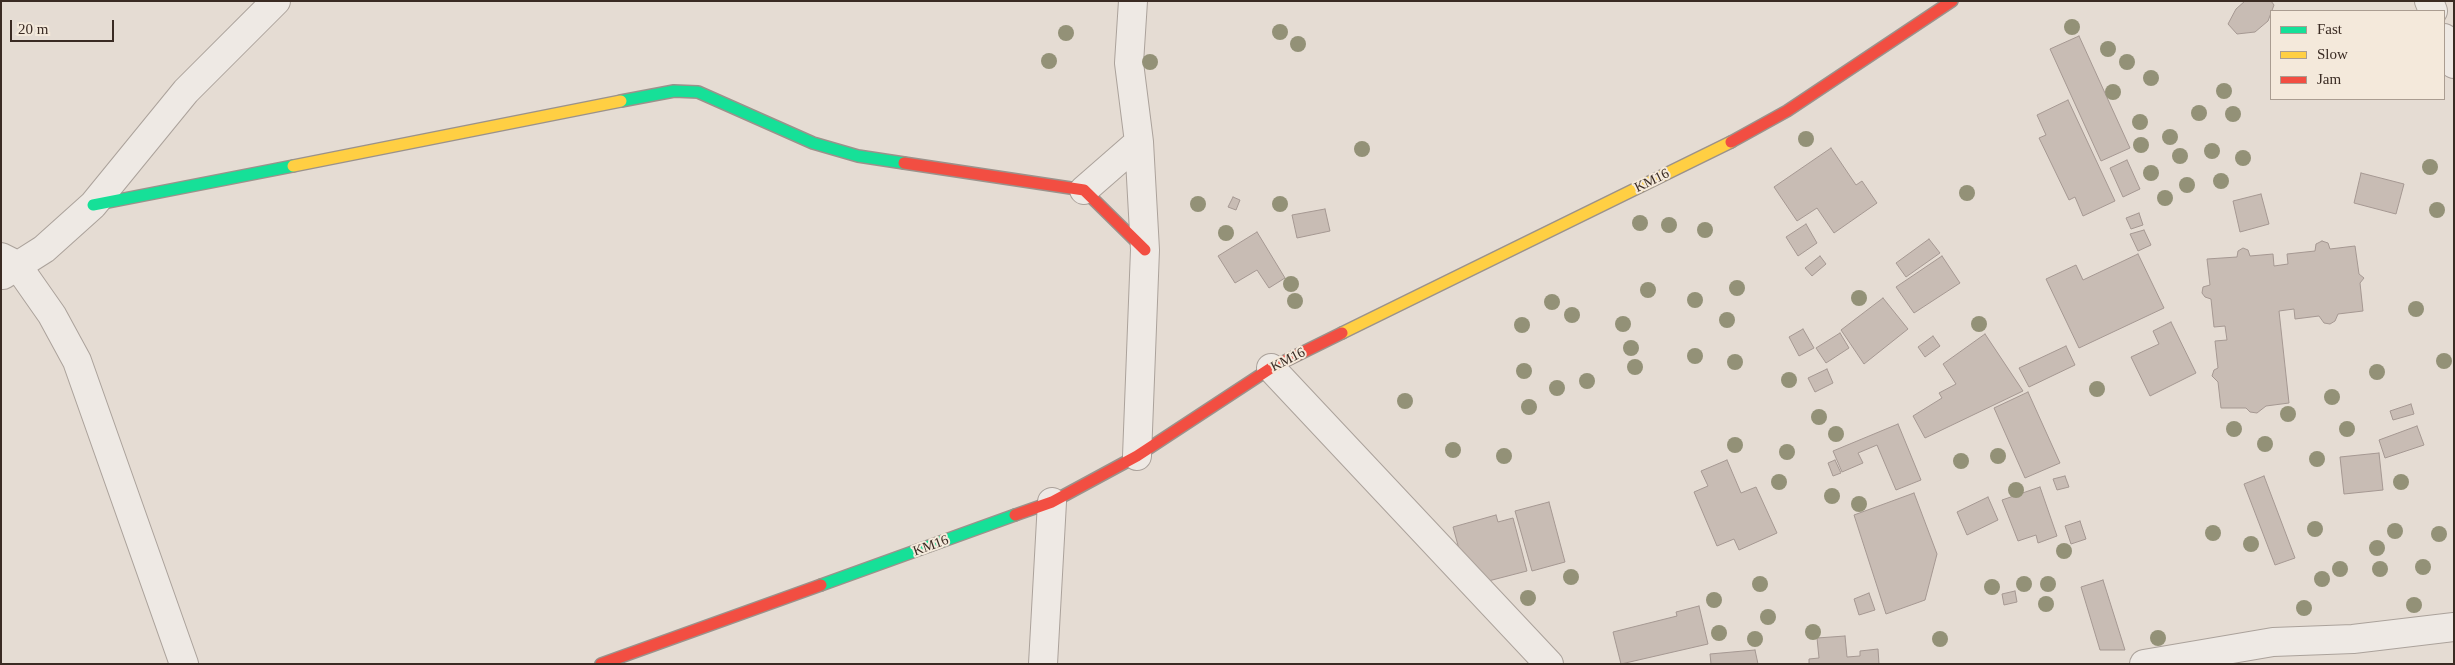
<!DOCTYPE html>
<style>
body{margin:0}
#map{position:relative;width:2455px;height:665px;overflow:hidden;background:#e5dcd3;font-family:"Times New Roman",serif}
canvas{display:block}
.frame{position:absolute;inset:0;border:2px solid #3a2b23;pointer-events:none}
.legend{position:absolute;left:2270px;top:10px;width:175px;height:90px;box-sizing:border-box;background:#f4e9db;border:1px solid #aa9d91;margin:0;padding:6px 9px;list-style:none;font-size:15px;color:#3a2b23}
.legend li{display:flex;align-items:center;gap:10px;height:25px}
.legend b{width:25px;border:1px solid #aa9d91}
.scale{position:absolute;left:10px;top:20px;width:104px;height:22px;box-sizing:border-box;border:2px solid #3a2b23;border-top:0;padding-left:6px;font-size:15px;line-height:18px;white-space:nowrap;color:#3a2b23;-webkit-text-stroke:4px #f4e9db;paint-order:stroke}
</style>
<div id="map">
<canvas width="2455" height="665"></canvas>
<div class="frame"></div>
<ul class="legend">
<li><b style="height:6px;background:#16e098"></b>Fast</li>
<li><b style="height:6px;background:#ffcf43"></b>Slow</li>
<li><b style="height:6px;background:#f24e42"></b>Jam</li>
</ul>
<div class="scale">20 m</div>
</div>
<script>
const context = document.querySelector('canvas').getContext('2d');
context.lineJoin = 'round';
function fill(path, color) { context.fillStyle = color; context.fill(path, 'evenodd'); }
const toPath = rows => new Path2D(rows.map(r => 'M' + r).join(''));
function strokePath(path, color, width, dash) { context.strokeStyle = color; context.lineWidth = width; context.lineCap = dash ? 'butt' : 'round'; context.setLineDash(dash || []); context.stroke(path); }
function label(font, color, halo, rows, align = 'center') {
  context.font = font + ' "Times New Roman",serif'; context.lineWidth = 4; context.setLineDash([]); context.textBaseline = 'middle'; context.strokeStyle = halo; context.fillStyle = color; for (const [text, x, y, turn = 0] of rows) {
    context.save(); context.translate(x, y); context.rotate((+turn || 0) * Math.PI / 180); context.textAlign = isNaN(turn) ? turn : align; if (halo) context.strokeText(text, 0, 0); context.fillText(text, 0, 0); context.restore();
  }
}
const building = toPath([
 [2245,1,2271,1,2274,5,2268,21,2255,32,2237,34,2228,24,2236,9,2245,1],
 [2079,36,2130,148,2101,161,2050,49,2079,36],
 [2068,100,2115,201,2083,216,2075,197,2069,200,2039,138,2046,135,2037,115,2068,100],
 [1831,148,1856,185,1862,181,1877,203,1834,233,1817,208,1797,221,1774,187,1831,148],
 [2127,160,2140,189,2123,197,2110,168,2127,160],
 [2361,173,2404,184,2396,214,2354,203,2361,173],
 [2261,194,2269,224,2240,232,2233,201,2261,194],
 [1233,197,1240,200,1236,210,1228,207,1233,197],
 [1325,209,1330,231,1297,238,1292,215,1325,209],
 [2139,213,2143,225,2131,229,2126,218,2139,213],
 [1806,224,1817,243,1798,256,1786,237,1806,224],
 [2144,230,2151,245,2138,251,2130,234,2144,230],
 [1257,232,1285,278,1269,288,1257,270,1235,283,1218,256,1257,232],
 [1929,239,1940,253,1906,277,1896,263,1929,239],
 [2322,241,2328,243,2330,249,2355,246,2359,274,2364,278,2360,283,2363,311,2338,314,2335,321,2330,324,2324,323,2319,316,2295,319,2294,309,2279,311,2289,403,2266,406,2257,413,2250,412,2246,408,2221,408,2218,382,2212,376,2214,370,2218,368,2215,341,2227,340,2225,326,2214,327,2211,299,2205,297,2202,293,2203,287,2210,285,2207,259,2237,257,2238,251,2243,248,2248,250,2250,256,2273,254,2274,266,2288,264,2287,254,2315,251,2316,244,2322,241],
 [2138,254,2164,308,2079,348,2046,279,2076,265,2083,280,2138,254],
 [1820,256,1826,264,1812,276,1805,268,1820,256],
 [1942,256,1960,283,1914,313,1896,287,1942,256],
 [1883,298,1908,329,1864,364,1841,330,1883,298],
 [2171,322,2196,373,2150,396,2131,357,2159,344,2153,331,2171,322],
 [1803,329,1814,348,1799,356,1789,337,1803,329],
 [1840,333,1849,348,1826,363,1816,348,1840,333],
 [1985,334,2023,391,1925,438,1913,416,1942,398,1939,393,1956,384,1943,364,1985,334],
 [1933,336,1940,346,1925,357,1918,347,1933,336],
 [2066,346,2075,365,2029,387,2019,368,2066,346],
 [1827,369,1833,383,1815,392,1808,378,1827,369],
 [2028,392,2060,463,2025,478,1994,408,2028,392],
 [2411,404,2414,414,2393,420,2390,411,2411,404],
 [1898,424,1921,480,1896,490,1877,445,1858,453,1863,463,1842,472,1833,451,1898,424],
 [2417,426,2424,445,2385,458,2379,440,2417,426],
 [2379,453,2383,490,2344,494,2340,457,2379,453],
 [1727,460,1741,493,1756,487,1777,533,1739,550,1734,539,1717,546,1694,492,1708,486,1701,471,1727,460],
 [1835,460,1841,473,1833,476,1828,463,1835,460],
 [2065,476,2069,487,2057,490,2053,479,2065,476],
 [2264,476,2295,558,2275,565,2244,484,2264,476],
 [2040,487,2057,536,2038,543,2036,535,2018,541,2002,500,2040,487],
 [1914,493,1937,554,1925,600,1886,614,1854,515,1914,493],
 [1988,497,1998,520,1967,535,1957,512,1988,497],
 [1549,502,1565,562,1532,571,1515,511,1549,502],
 [1496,515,1498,522,1513,518,1527,571,1469,586,1453,527,1496,515],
 [2080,521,2086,539,2071,544,2065,526,2080,521],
 [2103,580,2125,650,2100,650,2081,587,2103,580],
 [2015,591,2017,602,2004,605,2002,594,2015,591],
 [1869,593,1875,610,1859,615,1854,599,1869,593],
 [1699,606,1708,644,1621,664,1613,632,1677,616,1676,612,1699,606],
 [1845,636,1847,657,1860,656,1860,651,1878,649,1879,664,1809,664,1809,659,1819,658,1817,638,1845,636],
 [1755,650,1758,664,1711,664,1710,654,1755,650]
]);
fill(building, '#c8bcb4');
strokePath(building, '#a59892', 1);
const street = toPath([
 [1133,1,1129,63,1139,142,1145,250,1137,456],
 [2429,1,2433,11],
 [2444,38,2454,64],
 [1084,190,1139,142],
 [1,257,17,265,52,315,77,361,184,664],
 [3,275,44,249,93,205,186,91,276,1],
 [1271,368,1549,664],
 [1043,664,1052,502],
 [2144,664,2273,642,2353,639,2454,627]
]);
const fast = toPath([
 [621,101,674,91,698,92,813,143,858,156,904,163],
 [93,205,293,166],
 [821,585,1015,515]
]);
const slow = toPath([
 [293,166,621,101],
 [1342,333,1731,142]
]);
const jam = toPath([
 [1731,142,1787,111,1952,1],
 [904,163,1084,190,1145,250],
 [1015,515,1052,502,1137,456,1271,368,1342,333],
 [601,664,821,585]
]);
strokePath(street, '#aba29b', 30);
strokePath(fast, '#9b928b', 14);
strokePath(slow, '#9b928b', 14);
strokePath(jam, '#9b928b', 14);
strokePath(street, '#eee9e4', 28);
strokePath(fast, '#16e098', 11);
strokePath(slow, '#ffcf43', 11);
strokePath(jam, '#f24e42', 11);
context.fillStyle = '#939177';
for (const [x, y] of [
 [2072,27],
 [1280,32],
 [1066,33],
 [1298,44],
 [2108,49],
 [1049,61],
 [1150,62],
 [2127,62],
 [2151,78],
 [2224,91],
 [2113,92],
 [2199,113],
 [2233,114],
 [2140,122],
 [2170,137],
 [1806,139],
 [2141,145],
 [1362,149],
 [2212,151],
 [2180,156],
 [2243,158],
 [2430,167],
 [2151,173],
 [2221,181],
 [2187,185],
 [1967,193],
 [2165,198],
 [1198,204],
 [1280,204],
 [2437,210],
 [1640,223],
 [1669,225],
 [1705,230],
 [1226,233],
 [1291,284],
 [1737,288],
 [1648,290],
 [1859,298],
 [1695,300],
 [1295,301],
 [1552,302],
 [2416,309],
 [1572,315],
 [1727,320],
 [1623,324],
 [1979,324],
 [1522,325],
 [1631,348],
 [1695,356],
 [2444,361],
 [1735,362],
 [1635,367],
 [1524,371],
 [2377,372],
 [1789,380],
 [1587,381],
 [1557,388],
 [2097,389],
 [2332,397],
 [1405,401],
 [1529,407],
 [2288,414],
 [1819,417],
 [2234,429],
 [2347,429],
 [1836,434],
 [2265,444],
 [1735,445],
 [1453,450],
 [1787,452],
 [1504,456],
 [1998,456],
 [2317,459],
 [1961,461],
 [1779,482],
 [2401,482],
 [2016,490],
 [1832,496],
 [1859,504],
 [2315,529],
 [2395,531],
 [2213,533],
 [2439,534],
 [2251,544],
 [2377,548],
 [2064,551],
 [2423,567],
 [2340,569],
 [2380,569],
 [1571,577],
 [2322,579],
 [1760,584],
 [2024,584],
 [2048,584],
 [1992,587],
 [1528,598],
 [1714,600],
 [2046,604],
 [2414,605],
 [2304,608],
 [1768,617],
 [1813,632],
 [1719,633],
 [2158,638],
 [1755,639],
 [1940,639]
]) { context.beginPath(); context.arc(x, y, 8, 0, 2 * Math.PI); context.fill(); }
label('14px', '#3a2b23', '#f4e9db', [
 ["KM16",1652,181,-26],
 ["KM16",1288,360,-27],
 ["KM16",931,546,-20]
]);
</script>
